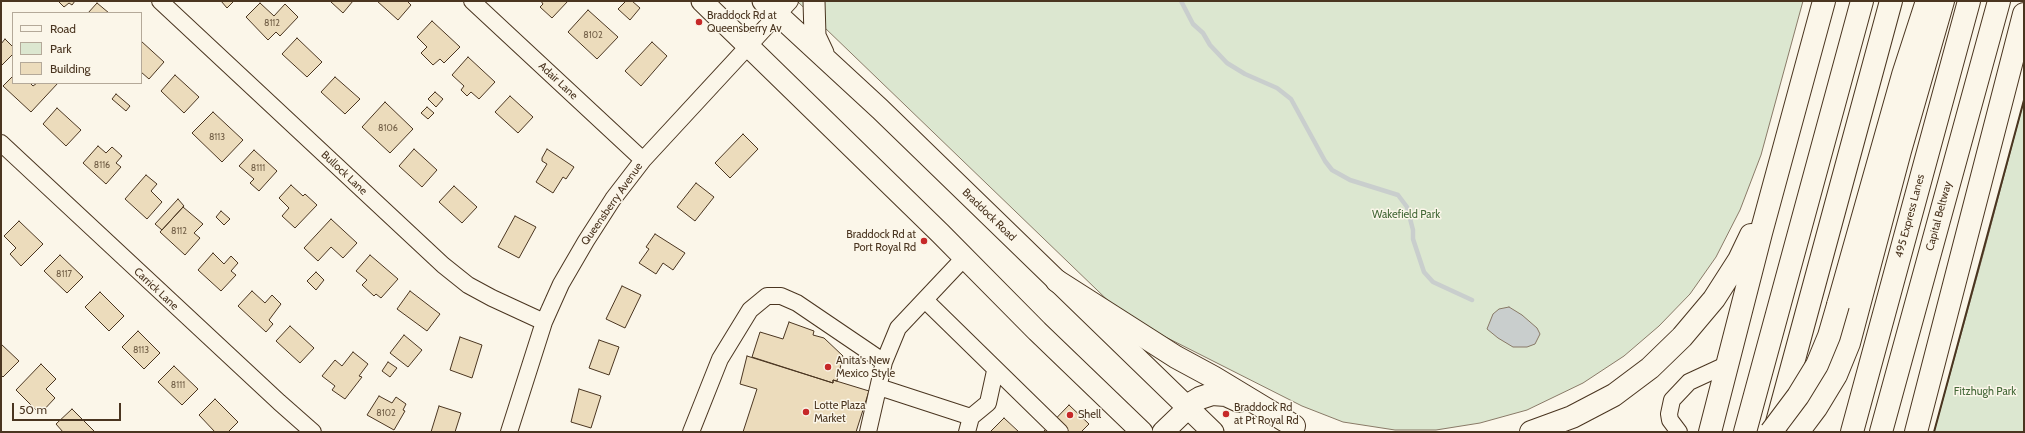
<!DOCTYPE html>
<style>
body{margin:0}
#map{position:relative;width:2025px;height:433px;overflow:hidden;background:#fbf6e9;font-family:Cabin,sans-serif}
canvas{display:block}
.frame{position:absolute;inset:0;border:2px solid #4a3520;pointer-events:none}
.legend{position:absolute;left:12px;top:12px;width:130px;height:72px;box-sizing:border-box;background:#fbf6e9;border:1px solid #b4a999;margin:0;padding:5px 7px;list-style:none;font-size:12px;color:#4a3520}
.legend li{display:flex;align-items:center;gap:8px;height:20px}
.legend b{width:20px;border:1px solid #b4a999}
.scale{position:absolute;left:12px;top:403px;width:109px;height:18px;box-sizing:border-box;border:2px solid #4a3520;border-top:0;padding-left:5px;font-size:12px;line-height:14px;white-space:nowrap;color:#4a3520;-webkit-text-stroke:3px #fbf6e9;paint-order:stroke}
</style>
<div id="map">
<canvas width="2025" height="433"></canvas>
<div class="frame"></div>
<ul class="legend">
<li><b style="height:5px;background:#fbf6e9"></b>Road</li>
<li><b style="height:11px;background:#dce7d0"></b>Park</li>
<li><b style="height:11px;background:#ecdcbc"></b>Building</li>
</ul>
<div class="scale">50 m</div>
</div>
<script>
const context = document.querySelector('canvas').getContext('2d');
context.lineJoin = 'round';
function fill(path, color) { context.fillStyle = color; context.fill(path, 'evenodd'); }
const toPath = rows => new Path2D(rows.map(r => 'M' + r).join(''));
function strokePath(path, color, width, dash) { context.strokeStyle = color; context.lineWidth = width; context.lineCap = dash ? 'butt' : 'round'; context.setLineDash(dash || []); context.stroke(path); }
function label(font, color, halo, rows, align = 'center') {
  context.font = font + ' Cabin,sans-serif'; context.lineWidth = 3; context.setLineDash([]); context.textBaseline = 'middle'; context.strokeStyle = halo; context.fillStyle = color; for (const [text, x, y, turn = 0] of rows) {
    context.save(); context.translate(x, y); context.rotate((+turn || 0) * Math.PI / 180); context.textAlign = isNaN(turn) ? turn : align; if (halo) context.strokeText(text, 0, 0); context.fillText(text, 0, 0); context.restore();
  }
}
const green = toPath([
 [797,1,1803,1,1761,155,1740,210,1716,257,1690,294,1659,326,1624,356,1583,383,1527,410,1480,423,1436,430,1395,430,1343,422,1302,406,1124,316,797,1],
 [2024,100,2024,432,1934,432,1984,251,2024,100]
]);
fill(green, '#dce7d0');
strokePath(green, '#887966', 1);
const water = toPath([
 [1509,307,1522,315,1537,328,1540,334,1535,344,1527,347,1513,347,1498,338,1487,329,1493,314,1499,309,1509,307]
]);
fill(water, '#c9cecd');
strokePath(water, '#887966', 1);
strokePath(toPath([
 [1181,1,1193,24,1203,33,1210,45,1227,63,1245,74,1277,88,1291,99,1325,161,1332,170,1350,180,1398,195,1407,207,1413,230,1413,239,1424,272,1433,282,1472,300]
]), '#c9cecd', 4.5);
const building = toPath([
 [58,1,75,1,72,5,69,3,64,7,58,1],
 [221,1,234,1,227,8,221,1],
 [332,1,353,1,343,13,331,2,332,1],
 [377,1,407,1,411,5,398,20,377,1],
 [541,1,568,1,552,18,540,7,543,4,541,1],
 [626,1,632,1,640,8,630,20,618,9,626,1],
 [97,3,109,13,88,13,97,3],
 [260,3,274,16,285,4,298,17,280,36,276,32,268,40,246,17,260,3],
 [588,10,618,37,597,59,568,32,588,10],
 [432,21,460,47,444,63,440,59,433,65,421,53,427,47,417,37,432,21],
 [297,38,322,62,307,77,282,54,297,38],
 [5,39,13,47,13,54,1,66,1,44,5,39],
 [141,41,164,62,149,79,141,72,141,41],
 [652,42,667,56,641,86,625,71,652,42],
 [468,57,495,82,479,99,471,92,467,96,461,90,464,86,452,75,468,57],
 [175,75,199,97,184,113,161,91,175,75],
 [13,76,13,83,30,83,33,86,37,83,58,83,31,112,3,86,13,76],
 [335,77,360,99,345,114,321,92,335,77],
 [435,92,443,99,436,107,428,99,435,92],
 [116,94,130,106,126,111,112,99,116,94],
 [510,96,533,117,518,133,495,112,510,96],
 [385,102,413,129,390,153,362,127,385,102],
 [427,107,434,113,428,119,421,113,427,107],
 [57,108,81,130,66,146,43,124,57,108],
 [213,112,243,140,222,162,192,133,213,112],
 [743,134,758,149,730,178,715,163,743,134],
 [98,146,106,153,112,147,122,156,116,163,121,167,106,184,83,163,98,146],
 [414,149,437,170,422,187,399,166,414,149],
 [547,149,574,167,566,179,563,177,553,193,536,182,547,164,542,161,542,158,547,149],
 [254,150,277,171,259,191,250,183,254,179,239,166,254,150],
 [146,175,157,184,151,191,162,202,147,219,125,199,146,175],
 [696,183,714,197,695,221,677,207,696,183],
 [291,185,303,196,305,194,317,205,295,228,282,216,289,208,279,198,291,185],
 [454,186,477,207,462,223,439,202,454,186],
 [178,199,184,206,162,230,155,224,178,199],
 [183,207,203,224,194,233,200,238,185,255,160,232,183,207],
 [221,211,230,219,224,225,216,217,221,211],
 [515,216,536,227,519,258,498,247,515,216],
 [331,219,357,243,343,258,331,247,318,261,304,248,331,219],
 [19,221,43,244,21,266,10,254,16,248,4,236,19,221],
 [655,234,685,253,673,270,663,263,656,274,639,263,649,249,646,247,655,234],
 [213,253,224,264,231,256,238,263,231,271,236,275,221,291,198,270,213,253],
 [60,255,83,277,67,293,44,271,60,255],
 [370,255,398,279,381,298,376,294,374,296,362,285,367,280,356,271,370,255],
 [316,272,324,280,316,290,307,281,316,272],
 [622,286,641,295,625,328,606,319,622,286],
 [252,291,265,303,272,295,281,304,269,320,273,324,266,332,238,306,252,291],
 [410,291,440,314,427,331,397,309,410,291],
 [100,292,124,316,109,331,85,307,100,292],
 [789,322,814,331,813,335,824,338,843,356,837,381,833,380,833,383,752,357,760,332,783,339,789,322],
 [290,326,314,348,300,363,276,341,290,326],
 [138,331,160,353,144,369,122,347,138,331],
 [404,335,422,350,408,367,390,353,404,335],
 [460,337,482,345,472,378,450,370,460,337],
 [599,340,619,347,609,375,589,368,599,340],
 [1,344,19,361,3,377,1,375,1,344],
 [353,352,368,364,359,376,362,377,345,399,332,390,335,386,322,376,335,360,342,366,353,352],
 [747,356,833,383,833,380,869,391,856,432,743,432,757,389,740,384,747,356],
 [388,362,397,368,390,377,382,371,388,362],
 [41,364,56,379,46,389,55,398,40,414,16,390,41,364],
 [174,366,198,389,182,405,158,382,174,366],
 [579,389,601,396,591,428,571,422,579,389],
 [379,396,392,403,396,397,406,404,403,410,405,411,394,430,367,415,379,396],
 [215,399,238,422,228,432,215,432,199,415,215,399],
 [1069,405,1089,424,1081,432,1043,432,1069,405],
 [439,406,461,413,455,432,431,432,439,406],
 [72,409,94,431,93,432,63,432,56,424,72,409],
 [1004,418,1019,432,990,432,1004,418]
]);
fill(building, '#ecdcbc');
strokePath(building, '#4a3520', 1);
const minor = toPath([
 [160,1,443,265,468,285,492,298,544,322],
 [472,1,643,160],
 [1,143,279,402,313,432],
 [925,300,1060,432],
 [879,387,971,417],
 [509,432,544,322,561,284,586,241,613,199,643,160,790,1],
 [691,432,720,359,750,310,767,296,781,296,797,303,884,362],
 [868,432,884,362,898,328,964,258],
 [967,432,971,417,988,403,995,371],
 [1679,432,1670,420,1669,414,1672,400,1689,382,1728,364]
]);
const major = toPath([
 [702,1,940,233,1037,331,1142,432],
 [763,1,880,109,1213,432],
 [814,1,815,36,823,53],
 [1163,432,1188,408]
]);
const highway = toPath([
 [1057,281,1176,357,1213,377,1294,426],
 [1838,305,1903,75,1927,1],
 [1188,408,1190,404,1200,398,1212,394,1226,395,1239,401],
 [1776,426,1891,1],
 [1531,432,1572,417,1614,395,1650,368,1682,337,1714,299,1739,260,1751,235],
 [1710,432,1761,233,1824,1],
 [1745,432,1862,1],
 [1798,432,1816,408,1836,375,1849,343,1900,151,1943,1],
 [1852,432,1969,1],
 [1881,432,1999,1],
 [1916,432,2024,14]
]);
strokePath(minor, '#4a3520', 18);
strokePath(major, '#4a3520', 23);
strokePath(highway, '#4a3520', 24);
strokePath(minor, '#fbf6e9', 16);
strokePath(major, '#fbf6e9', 21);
strokePath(highway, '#fbf6e9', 22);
const highwayBridge = toPath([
 [1771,432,1798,396,1817,365,1829,336,1838,305]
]);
strokePath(highwayBridge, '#4a3520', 24, []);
strokePath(highwayBridge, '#fbf6e9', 22);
strokePath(toPath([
 [1934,432,2024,100]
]), '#4a3520', 2);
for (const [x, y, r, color] of [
 [699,22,4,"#c62828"],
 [924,241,4,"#c62828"],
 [828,367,4,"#c62828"],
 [806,412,4,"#c62828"],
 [1226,414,4,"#c62828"],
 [1070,415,4,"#c62828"]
]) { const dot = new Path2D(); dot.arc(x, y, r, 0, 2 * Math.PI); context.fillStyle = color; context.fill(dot); strokePath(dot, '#fbf6e9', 1.5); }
label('9px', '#725f47', null, [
 ["8112",272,23],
 ["8102",593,35],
 ["8106",388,128],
 ["8113",217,137],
 ["8116",102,165],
 ["8111",258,168],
 ["8112",179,231],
 ["8117",64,274],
 ["8113",141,350],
 ["8111",178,385],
 ["8102",386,413]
]);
label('11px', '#4a3520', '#fbf6e9', [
 ["Braddock Rd at",707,16],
 ["Queensberry Av",707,29],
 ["Braddock Rd at",916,235,"right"],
 ["Port Royal Rd",916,248,"right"],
 ["Anita's New",836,361],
 ["Mexico Style",836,374],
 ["Lotte Plaza",814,406],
 ["Market",814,419],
 ["Braddock Rd",1234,408],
 ["at Pt Royal Rd",1234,421],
 ["Shell",1078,415]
], 'left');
label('11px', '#4a3520', '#fbf6e9', [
 ["Adair Lane",558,81,43],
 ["Bullock Lane",344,173,43],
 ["Queensberry Avenue",612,204,-55],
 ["Braddock Road",989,215,44],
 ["495 Express Lanes",1910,216,-75],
 ["Capital Beltway",1939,216,-75],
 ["Carrick Lane",156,289,43]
]);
label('11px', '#436837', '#fbf6e9', [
 ["Wakefield Park",1406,215],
 ["Fitzhugh Park",1985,392]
]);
</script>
